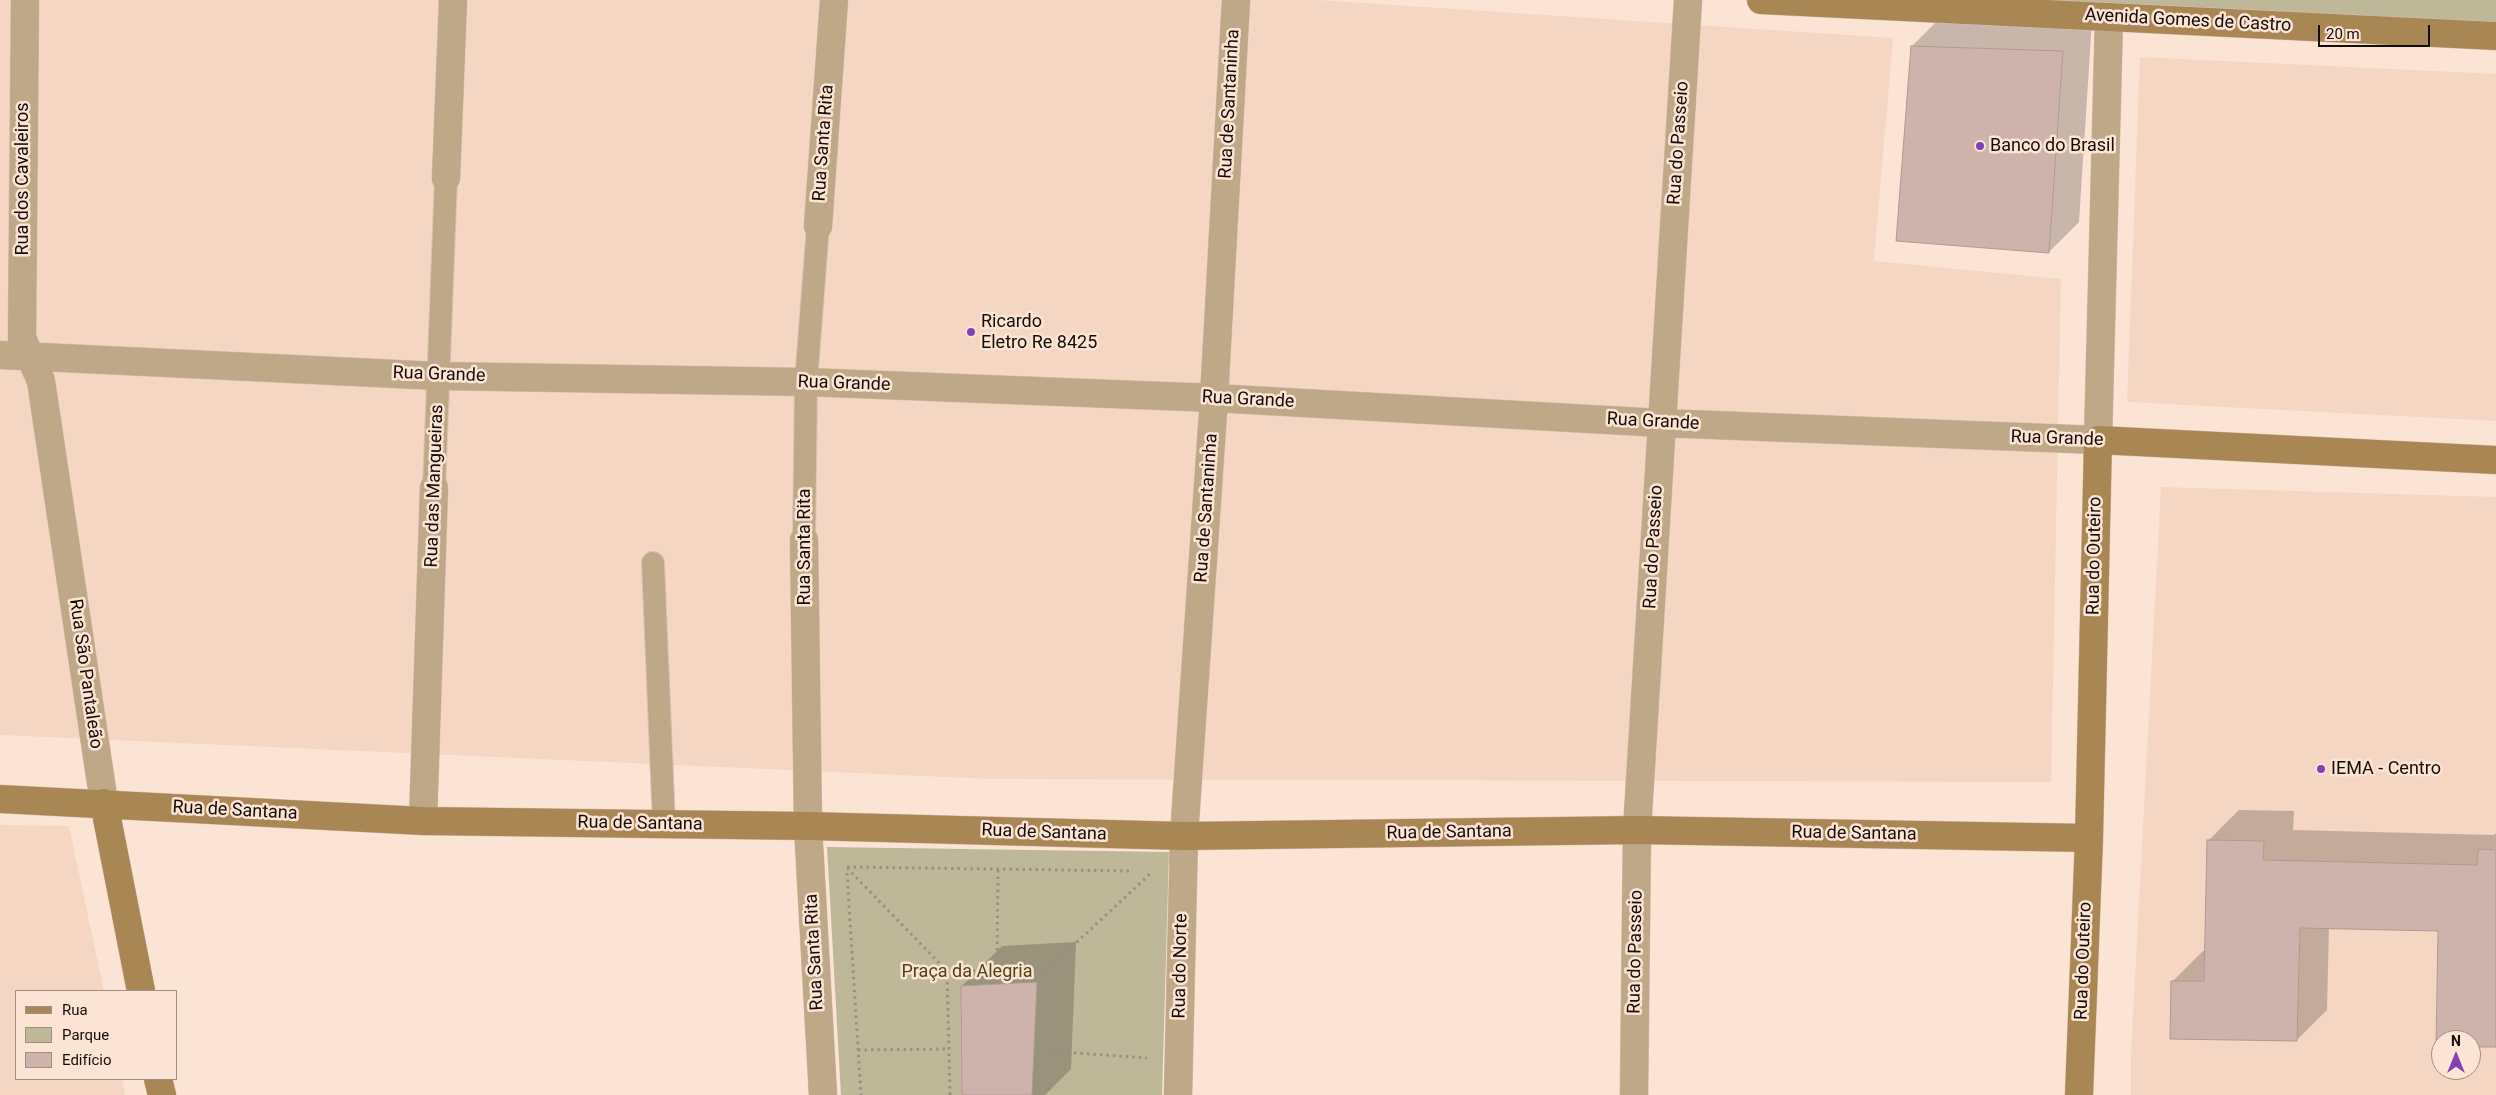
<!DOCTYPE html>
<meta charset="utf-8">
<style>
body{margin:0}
#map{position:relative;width:2496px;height:1095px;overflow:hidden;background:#fce4d5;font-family:Roboto,sans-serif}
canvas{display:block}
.legend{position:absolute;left:15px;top:990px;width:162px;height:90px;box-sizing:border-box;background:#fce4d5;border:1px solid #9f8e83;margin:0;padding:6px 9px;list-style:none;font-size:15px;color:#130c07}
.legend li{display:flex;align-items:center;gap:10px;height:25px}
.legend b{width:25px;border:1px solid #9f8e83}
.north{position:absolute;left:2431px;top:1030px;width:50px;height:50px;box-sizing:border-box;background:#fce4d5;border:1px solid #9f8e83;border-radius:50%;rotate:0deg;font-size:14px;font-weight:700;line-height:20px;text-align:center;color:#130c07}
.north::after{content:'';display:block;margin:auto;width:18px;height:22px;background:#7e41b6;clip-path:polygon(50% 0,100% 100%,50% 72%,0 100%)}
.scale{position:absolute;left:2318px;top:25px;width:112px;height:22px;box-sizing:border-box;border:2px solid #130c07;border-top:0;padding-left:6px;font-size:15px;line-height:18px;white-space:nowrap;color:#130c07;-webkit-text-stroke:4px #fce4d5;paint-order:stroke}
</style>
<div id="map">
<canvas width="2496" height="1095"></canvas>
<ul class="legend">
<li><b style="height:6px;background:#a98755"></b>Rua</li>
<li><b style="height:14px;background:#beb899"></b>Parque</li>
<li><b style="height:14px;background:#ceb2ac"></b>Edifício</li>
</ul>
<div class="north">N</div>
<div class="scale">20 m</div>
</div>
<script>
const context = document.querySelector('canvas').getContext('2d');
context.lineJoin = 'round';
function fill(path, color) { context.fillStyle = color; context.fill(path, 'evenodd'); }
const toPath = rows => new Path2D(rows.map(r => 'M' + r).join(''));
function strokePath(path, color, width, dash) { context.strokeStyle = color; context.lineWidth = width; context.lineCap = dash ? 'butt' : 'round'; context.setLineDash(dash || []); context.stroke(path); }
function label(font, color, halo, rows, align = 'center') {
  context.font = font + ' Roboto,sans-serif'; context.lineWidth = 5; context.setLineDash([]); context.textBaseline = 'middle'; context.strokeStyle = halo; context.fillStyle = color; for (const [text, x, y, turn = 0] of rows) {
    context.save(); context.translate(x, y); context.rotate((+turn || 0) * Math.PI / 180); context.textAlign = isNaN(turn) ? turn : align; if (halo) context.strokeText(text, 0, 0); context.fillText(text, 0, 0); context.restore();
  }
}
fill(toPath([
 [0,0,1318,0,1893,38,1874,261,2061,279,2051,782,991,779,0,735],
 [2140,57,2496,74,2496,421,2127,402],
 [2161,487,2496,497,2496,1095,2131,1095,2131,1053],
 [2441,1040,2471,1040,2471,1070,2441,1070],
 [0,825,69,826,104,991,16,991,16,1079,122,1079,125,1095,0,1095]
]), '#f4d6c3');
fill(toPath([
 [2000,0,2496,0,2496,27],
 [827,847,1169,852,1162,1095,841,1095]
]), '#beb899');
fill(toPath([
 [1942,16,2092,21,2079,222,2049,252,1912,46],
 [2239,810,2294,811,2293,830,2494,835,2496,833,2496,1046,2471,1045,2471,1040,2441,1040,2441,1045,2440,930,2329,927,2327,1010,2297,1040,2173,981,2203,951,2206,951,2208,841],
 [1076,942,1071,1069,1045,1095,963,1095,962,986,1002,946]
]), '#0003');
const building = toPath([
 [1911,46,2063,51,2049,253,1896,241,1911,46],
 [2207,840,2264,841,2263,860,2477,865,2478,849,2496,850,2496,1047,2471,1047,2471,1040,2441,1040,2441,1046,2436,1046,2438,931,2300,928,2297,1041,2170,1039,2171,981,2204,981,2207,840],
 [1037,982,1032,1095,962,1095,961,986,1037,982]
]);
fill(building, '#ceb2ac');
strokePath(building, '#b29892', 1);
const lane = toPath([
 [434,488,446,178],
 [804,540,806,382,818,226],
 [653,563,664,824]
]);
const street = toPath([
 [25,0,22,338,41,381,104,803],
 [446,178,453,0],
 [818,226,834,0],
 [0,355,438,376,806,382,1214,398,1661,423,2098,440,2109,17],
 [804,540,808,826,823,1095],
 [423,821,434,488],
 [1178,1095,1184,836,1214,398,1236,0],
 [1634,1095,1637,830,1688,0]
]);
const secondary = toPath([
 [1761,0,2496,36],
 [0,799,423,821,808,826,1184,836,1637,830,2089,838],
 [104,803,141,991],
 [158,1079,162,1095],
 [2079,1095,2089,838,2098,440,2496,460]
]);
strokePath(lane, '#d7c1b4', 24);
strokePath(street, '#d7c1b4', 29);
strokePath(secondary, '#d7c1b4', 29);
strokePath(toPath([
 [847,867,1133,871],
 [847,868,947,971],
 [847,873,861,1095],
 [1048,969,1150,874],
 [997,970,998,869],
 [858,1050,949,1049],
 [1048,1051,1147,1058],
 [950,1095,947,971,1048,969,1048,1095]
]), '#9e8d82', 3, [2.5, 4]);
strokePath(lane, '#bfa887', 22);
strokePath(street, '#bfa887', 28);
strokePath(secondary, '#a98755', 28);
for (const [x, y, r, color] of [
 [1980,146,5,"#7e41b6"],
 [971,332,5,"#7e41b6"],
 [2321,769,5,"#7e41b6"]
]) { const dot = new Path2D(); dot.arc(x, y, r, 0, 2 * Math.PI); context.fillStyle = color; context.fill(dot); strokePath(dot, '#fce4d5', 2); }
label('18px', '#130c07', '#fce4d5', [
 ["Avenida Gomes de Castro",2188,21,3],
 ["Rua de Santaninha",1230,104,-87],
 ["Rua Santa Rita",824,143,-86],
 ["Rua do Passeio",1679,143,-86],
 ["Rua dos Cavaleiros",23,179,-90],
 ["Rua Grande",439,375,2],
 ["Rua Grande",844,384,2],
 ["Rua Grande",1248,400,3],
 ["Rua Grande",1653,422,3],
 ["Rua Grande",2057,439,2],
 ["Rua das Mangueiras",435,486,-88],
 ["Rua de Santaninha",1207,508,-86],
 ["Rua Santa Rita",805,547,-90],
 ["Rua do Passeio",1654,547,-87],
 ["Rua do Outeiro",2095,556,-89],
 ["Rua São Pantaleão",85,674,82],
 ["Rua de Santana",235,811,3],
 ["Rua de Santana",640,824,1],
 ["Rua de Santana",1044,833,2],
 ["Rua de Santana",1449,833,-1],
 ["Rua de Santana",1854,834,1],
 ["Rua Santa Rita",815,952,-93],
 ["Rua do Passeio",1636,952,-89],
 ["Rua do Outeiro",2084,961,-88],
 ["Rua do Norte",1181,966,-89]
]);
label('18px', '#130c07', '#fce4d5', [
 ["Banco do Brasil",1990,146],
 ["Ricardo",981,322],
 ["Eletro Re 8425",981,343],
 ["IEMA - Centro",2331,769]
], 'left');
label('18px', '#4d4411', '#fce4d5', [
 ["Praça da Alegria",967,972]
]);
</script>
